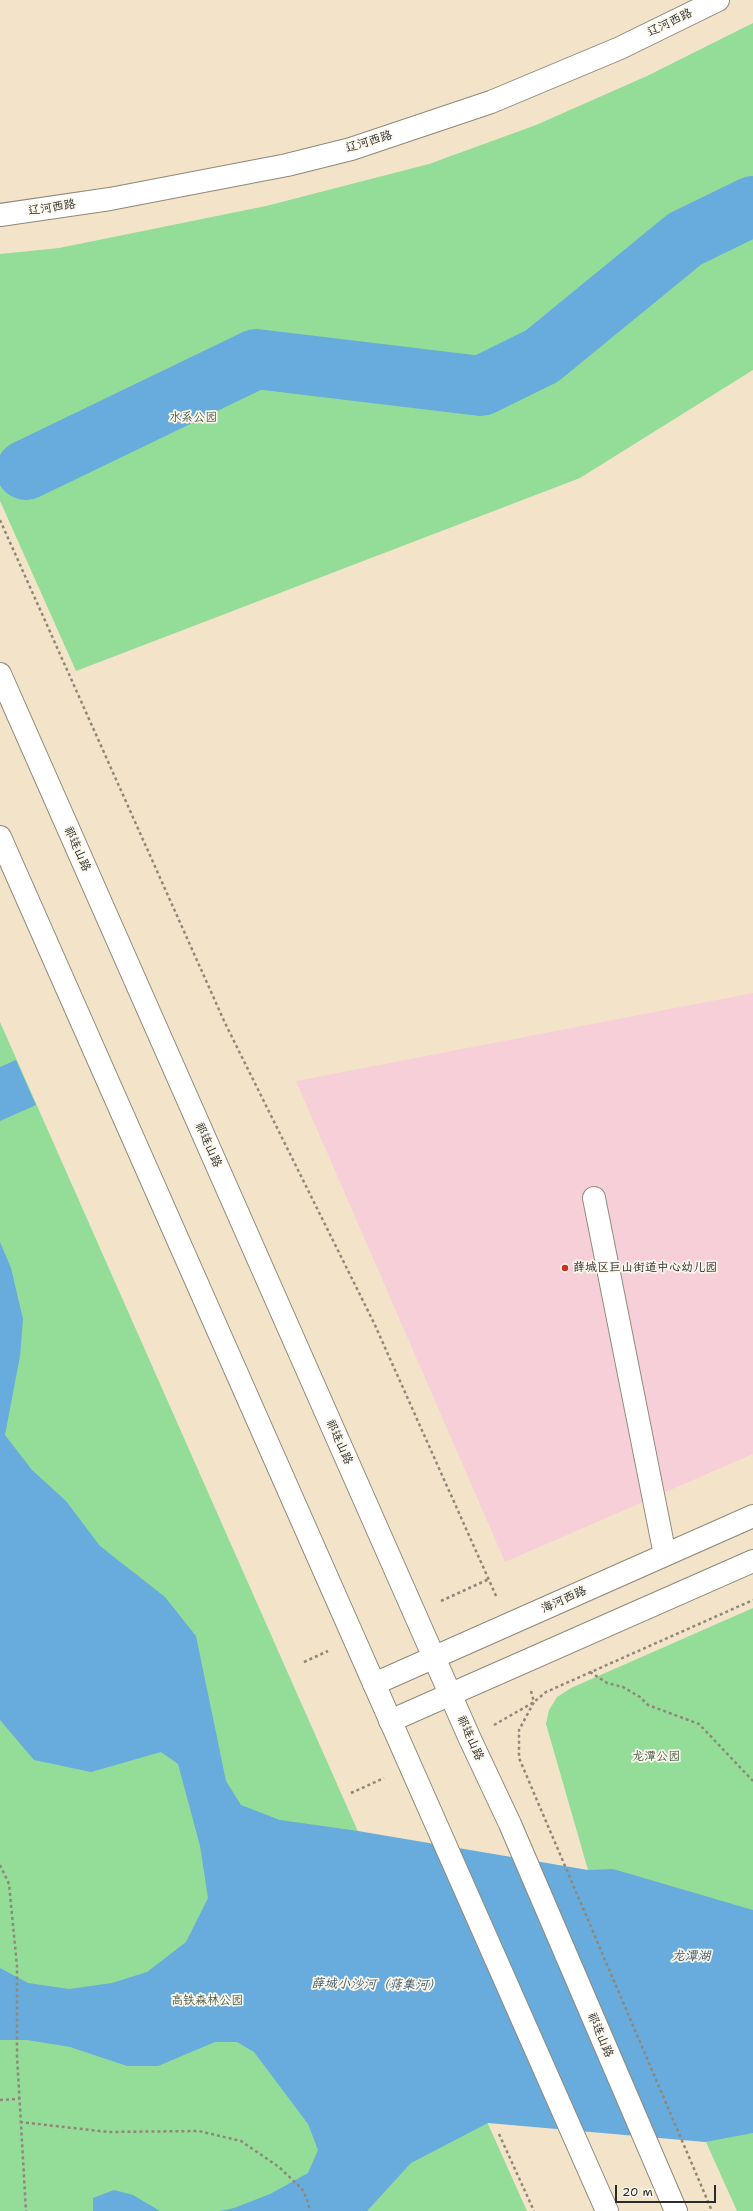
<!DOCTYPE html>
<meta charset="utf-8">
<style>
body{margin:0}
#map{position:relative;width:753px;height:2211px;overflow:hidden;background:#f3e4c9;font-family:"Shantell Sans",sans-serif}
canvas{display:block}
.scale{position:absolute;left:615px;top:2185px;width:101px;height:18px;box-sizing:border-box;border:2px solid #2b2b2b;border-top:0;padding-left:5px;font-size:12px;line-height:14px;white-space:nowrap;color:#2b2b2b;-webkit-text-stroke:3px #fbf7ec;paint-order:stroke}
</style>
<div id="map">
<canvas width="753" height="2211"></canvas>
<div class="scale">20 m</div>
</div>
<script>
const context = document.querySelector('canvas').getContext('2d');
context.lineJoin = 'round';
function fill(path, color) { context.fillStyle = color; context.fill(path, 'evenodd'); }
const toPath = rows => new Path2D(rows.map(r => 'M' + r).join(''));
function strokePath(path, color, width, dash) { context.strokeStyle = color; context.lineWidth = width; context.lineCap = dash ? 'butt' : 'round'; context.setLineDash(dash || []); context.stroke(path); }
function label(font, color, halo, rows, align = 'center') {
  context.font = font + ' "Shantell Sans","LXGW WenKai TC",sans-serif'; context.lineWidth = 3.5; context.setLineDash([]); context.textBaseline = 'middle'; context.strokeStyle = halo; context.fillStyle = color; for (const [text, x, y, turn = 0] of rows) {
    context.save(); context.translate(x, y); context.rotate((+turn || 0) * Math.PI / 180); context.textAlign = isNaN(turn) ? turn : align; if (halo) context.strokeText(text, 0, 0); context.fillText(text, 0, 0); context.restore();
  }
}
fill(toPath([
 [753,993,753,1454,505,1562,296,1081]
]), '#f6cfd8');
fill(toPath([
 [753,23,753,370,580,478,76,671,0,501,0,254,59,248,266,206,429,164,536,125,647,76],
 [0,1022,425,1983,527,2211,0,2211],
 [753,1608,753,2211,737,2211,648,2013,588,1870,546,1724,549,1710,557,1697,571,1688]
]), '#93dd99');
fill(toPath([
 [16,1060,36,1105,0,1121,0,1067],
 [0,1242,11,1268,23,1319,20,1356,5,1435,32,1470,66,1501,100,1546,165,1597,196,1636,226,1781,241,1805,280,1820,358,1831,588,1870,613,1869,753,1910,753,2133,705,2142,488,2123,411,2163,367,2211,219,2211,234,2208,270,2194,308,2173,318,2150,308,2124,254,2052,237,2042,215,2042,158,2066,127,2066,70,2047,27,2040,0,2040,0,1968,28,1983,69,1989,112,1983,147,1972,186,1942,208,1898,200,1846,178,1764,161,1752,91,1772,34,1760,0,1720],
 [114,2190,133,2195,160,2211,93,2211,93,2198]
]), '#68acdd');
strokePath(toPath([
 [26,470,256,359,481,386,542,356,685,239,753,206]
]), '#68acdd', 60);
const minor = toPath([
 [0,215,110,199,287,165,351,149,491,102,620,48,718,0],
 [594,1198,665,1555],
 [374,1684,753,1516],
 [390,1721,753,1561]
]);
const major = toPath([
 [0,674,470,1739,510,1824,676,2211],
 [0,837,607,2211]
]);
strokePath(minor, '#8f887a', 24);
strokePath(major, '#8f887a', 24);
strokePath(toPath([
 [0,520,225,1023,374,1323,497,1598],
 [441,1601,489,1579],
 [304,1662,328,1651],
 [590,1672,607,1683,623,1687,640,1697,648,1705,699,1724,753,1781],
 [531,1691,534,1702,519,1730,519,1758,712,2211],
 [494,1725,534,1702,546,1692,753,1600],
 [351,1793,384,1778],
 [0,1865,9,1884,17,1966,17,2056,26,2211],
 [0,2100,19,2099],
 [20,2122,108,2132,199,2131,241,2141,279,2167,302,2189,307,2199,310,2211],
 [499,2134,534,2211]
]), '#8f887a', 2.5, [3, 3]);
strokePath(minor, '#fff', 22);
strokePath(major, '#fff', 22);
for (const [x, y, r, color] of [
 [565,1268,4,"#c8321e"]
]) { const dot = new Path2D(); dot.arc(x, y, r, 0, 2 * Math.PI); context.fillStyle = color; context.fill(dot); strokePath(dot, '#fbf7ec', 1.5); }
label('12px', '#2b2b2b', '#fbf7ec', [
 ["辽河西路",670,23,-26],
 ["辽河西路",369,142,-17],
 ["辽河西路",52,208,-9],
 ["祁连山路",77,849,66],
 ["祁连山路",208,1145,66],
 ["祁连山路",339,1442,66],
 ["海河西路",564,1600,-24],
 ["祁连山路",470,1738,66],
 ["祁连山路",600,2035,67]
]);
label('12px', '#455846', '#fbf7ec', [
 ["水系公园",193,418],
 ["龙潭公园",656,1757],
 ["高铁森林公园",207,2001]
]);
label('12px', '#2b2b2b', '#fbf7ec', [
 ["薛城区巨山街道中心幼儿园",573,1268]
], 'left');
label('italic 13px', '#405869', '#fbf7ec', [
 ["龙潭湖",691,1957],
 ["薛城小沙河（蒋集河）",376,1985,1]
]);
</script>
